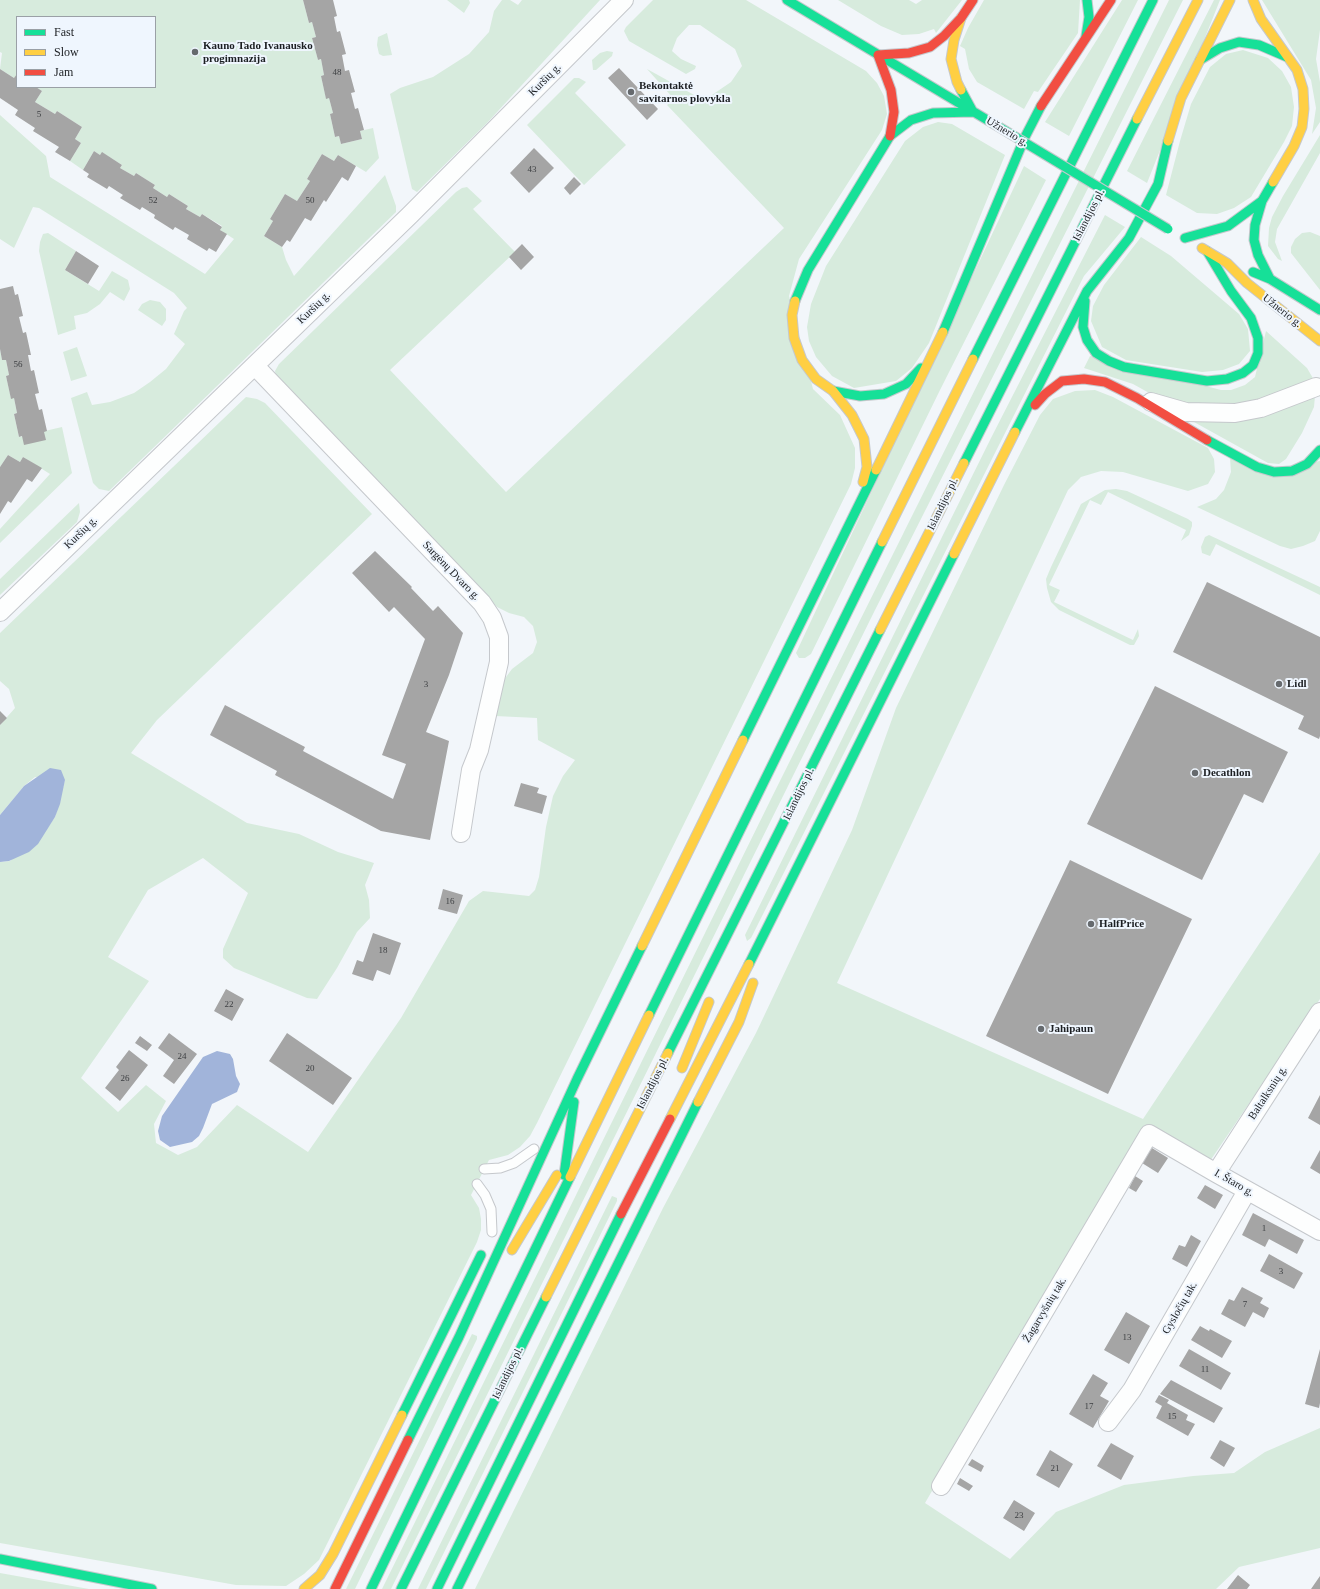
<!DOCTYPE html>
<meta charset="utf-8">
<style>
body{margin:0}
#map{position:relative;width:1320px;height:1589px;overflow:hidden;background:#f2f6fa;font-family:Georgia,serif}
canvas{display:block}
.legend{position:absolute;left:16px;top:16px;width:140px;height:72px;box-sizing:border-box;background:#eff6fe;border:1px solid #9aa0a6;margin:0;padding:5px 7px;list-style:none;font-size:12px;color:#1b1e22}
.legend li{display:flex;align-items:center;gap:8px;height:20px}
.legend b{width:20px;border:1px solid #9aa0a6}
</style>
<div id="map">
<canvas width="1320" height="1589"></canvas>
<ul class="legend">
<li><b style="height:5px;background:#16e098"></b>Fast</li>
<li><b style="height:5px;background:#ffcf43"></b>Slow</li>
<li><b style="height:5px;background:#f24e42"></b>Jam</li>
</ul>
</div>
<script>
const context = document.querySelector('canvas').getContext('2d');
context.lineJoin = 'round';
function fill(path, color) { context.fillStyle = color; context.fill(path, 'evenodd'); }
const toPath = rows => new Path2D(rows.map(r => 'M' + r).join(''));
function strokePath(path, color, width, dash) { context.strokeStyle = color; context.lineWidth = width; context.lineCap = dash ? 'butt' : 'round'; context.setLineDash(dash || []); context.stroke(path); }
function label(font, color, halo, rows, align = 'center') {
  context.font = font + ' Georgia,serif'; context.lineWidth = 4; context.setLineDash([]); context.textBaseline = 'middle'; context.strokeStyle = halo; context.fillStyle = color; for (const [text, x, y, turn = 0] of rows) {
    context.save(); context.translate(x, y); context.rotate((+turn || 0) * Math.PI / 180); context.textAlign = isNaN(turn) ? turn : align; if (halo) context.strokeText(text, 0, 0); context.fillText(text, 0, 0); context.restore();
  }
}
fill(toPath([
 [0,0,303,0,309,23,312,22,316,37,312,38,318,60,321,59,324,75,321,76,326,98,329,98,333,113,330,114,335,137,339,136,341,144,362,139,360,131,373,128,379,158,366,172,338,155,334,161,322,154,307,179,310,181,297,201,285,194,270,219,273,221,264,236,282,247,286,260,294,276,385,175,396,206,396,212,109,491,99,489,93,483,71,398,87,392,92,405,110,402,134,393,150,382,166,369,185,344,174,334,184,311,187,308,174,293,39,208,33,207,14,248,0,239,0,115,46,156,50,177,205,274,234,239,220,230,222,226,202,214,200,217,186,209,188,206,169,194,167,197,153,188,155,185,136,173,134,176,120,168,122,165,103,153,100,155,94,151,83,170,70,161,81,143,75,139,82,127,57,111,55,114,35,102,42,91,36,87,155,87,155,17,17,17,17,75,14,78,0,69,2,53,0,52],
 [447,0,469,0,470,3,464,13],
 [502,0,510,0,518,5,522,0,600,0,487,123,417,192,412,189,390,94,400,88,433,77,469,54,489,32,494,11],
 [653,0,746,0,866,71,877,83,884,96,887,114,882,130,799,259,789,296,813,389,840,415,855,448,855,468,851,484,537,1123,530,1136,520,1147,508,1155,489,1160,471,1195,479,1208,481,1219,481,1230,477,1242,319,1560,304,1574,286,1586,236,1585,0,1543,0,862,10,861,48,827,55,817,65,780,35,777,24,786,0,815,0,725,15,708,9,689,0,681,0,633,246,397,257,399,265,403,372,514,157,720,131,753,247,823,299,834,338,852,374,863,365,885,369,900,370,918,357,932,337,968,317,999,307,998,234,968,223,958,223,949,248,893,203,858,148,890,108,957,149,981,81,1078,118,1112,146,1085,166,1101,154,1124,156,1143,178,1155,197,1147,237,1105,308,1152,401,1018,469,901,483,891,529,896,535,890,539,877,546,827,553,796,563,776,575,760,538,740,537,718,495,716,503,681,512,669,533,653,537,642,533,626,524,617,509,613,497,607,276,376,275,371,279,364,456,192,462,188,467,187,482,201,473,209,515,252,390,370,506,492,784,228,667,105,674,99,647,69,696,96,709,97,731,82,742,66,735,49,700,25,689,25,677,38,672,51,681,59,696,66,695,69,686,74,629,41,624,31,626,27],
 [838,0,909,0,916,4,922,0,962,0,936,33,934,29,919,34,902,35,881,26],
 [984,0,1080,0,1078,33,1038,92,1034,91,1024,109,977,82,969,69,965,49,960,46,968,28],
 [1122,0,1138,0,1069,136,1045,122],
 [1169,0,1183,0,875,610,391,1589,382,1589,770,801],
 [1214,0,1220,0,1147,183,1127,171],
 [1262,0,1320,0,1320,30,1316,59,1320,82,1320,122,1312,134,1316,108,1311,80],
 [387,33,392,55,383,56,379,54,377,45,378,37],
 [1243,50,1268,58,1282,71,1291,87,1294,107,1292,126,1284,142,1251,197,1234,208,1217,214,1197,213,1166,195,1180,141,1191,104,1210,67,1226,54],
 [607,51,613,52,612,56,596,70,593,70,592,60,600,53],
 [574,78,579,78,586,82,575,93,626,145,584,185,527,125],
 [938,122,952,124,1005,155,929,343,912,368,896,381,854,388,832,376,816,357,809,341,807,327,811,304,826,266,905,141,923,127],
 [1320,135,1320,153,1277,229,1275,242,1282,261,1278,259,1268,246,1269,228,1272,217,1283,196],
 [1024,166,1046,180,940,390,811,654,805,658,799,658,796,653],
 [1105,215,1125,227,1084,276,751,938,747,941,745,935,991,438],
 [1310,232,1320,236,1320,290,1291,253,1291,247,1295,239,1302,233],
 [48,233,76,251,65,270,99,291,112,271,128,280,130,289,124,301,110,292,100,304,87,313,74,316,76,329,58,335,39,251,40,242,43,234],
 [1141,237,1171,256,1239,314,1248,329,1250,351,1239,364,1223,370,1202,372,1126,360,1102,347,1091,321,1093,306,1104,285],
 [150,300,160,302,166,309,166,320,162,326,138,310,142,304],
 [1266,331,1307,368,1314,380,1271,399,1213,409,1160,399,1133,384,1084,368,1090,356,1221,390,1231,390,1245,385,1255,377],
 [77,347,87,376,71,381,63,352],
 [0,349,2,360,6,360,9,375,6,376,11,398,14,398,17,413,14,414,19,437,62,427,72,473,0,543,0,529,50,474,23,457,20,462,8,455,0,467],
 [1095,390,1113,397,1208,448,1214,459,1215,472,1208,484,1188,491,1123,472,1101,471,1081,477,1068,490,837,983,1143,1119,1320,852,1320,999,1210,1161,1145,1125,925,1503,1010,1559,1056,1512,1124,1485,1193,1476,1234,1473,1265,1452,1320,1428,1320,1548,1239,1567,1216,1589,475,1589,663,1208,756,1033,852,830,896,708,1004,485,1040,415,1053,399,1075,391],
 [1315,396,1314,407,1302,433,1286,459,1279,464,1268,463,1194,422],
 [1230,458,1255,471,1320,461,1320,531,1315,541,1303,546,1291,549,1280,546,1197,507,1216,499,1224,490,1231,472],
 [1116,489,1127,491,1188,519,1192,522,1192,526,1189,535,1181,541,1186,530,1108,492,1101,505,1090,500,1049,585,1060,590,1054,602,1133,640,1138,629,1139,636,1134,645,1130,645,1059,610,1051,602,1047,588,1046,579,1051,567,1081,504,1105,490],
 [79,503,80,512,77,522,0,595,0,579],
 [1209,535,1320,587,1320,595,1216,544,1210,556,1202,553,1201,547,1205,537],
 [612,1196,617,1198,617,1201,426,1589,418,1589],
 [472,1334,477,1336,477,1339,355,1589,346,1589],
 [0,1573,89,1589,0,1589]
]), '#d7ebdd');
fill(toPath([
 [50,768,61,770,65,780,60,804,55,817,38,844,29,852,9,861,0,862,0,815,24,786],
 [217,1051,230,1054,233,1059,236,1076,240,1084,237,1092,212,1104,203,1128,199,1136,192,1142,170,1147,160,1140,158,1131,162,1116,203,1057]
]), '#a1b4da');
fill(toPath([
 [303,0,333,0,337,16,334,17,337,32,340,31,346,54,342,55,345,71,349,70,355,92,351,93,355,109,358,108,364,130,360,131,362,139,341,144,339,136,335,137,330,114,333,113,329,98,326,99,321,76,324,75,321,59,318,60,312,38,316,37,312,22,309,23],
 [619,68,658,109,647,120,608,78],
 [0,69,14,78,17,74,17,87,36,87,42,91,35,102,55,114,57,111,82,127,75,139,81,143,70,161,55,152,59,147,33,131,35,128,15,115,18,110,0,98],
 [534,148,554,168,529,193,510,173],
 [94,151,100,155,102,152,122,165,120,168,134,176,136,173,155,185,153,188,167,197,169,194,188,206,186,209,200,217,202,214,222,227,220,230,227,234,216,252,209,248,207,251,187,239,189,235,175,227,173,230,154,218,155,215,142,207,140,210,120,198,123,195,109,186,107,189,87,177,89,174,83,170],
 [322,154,334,161,338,155,356,166,348,181,342,177,326,202,324,200,311,221,305,218,290,242,287,240,282,247,264,236,273,221,270,219,285,194,297,201,310,181,307,179],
 [574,177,581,184,570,195,564,188],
 [522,244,534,257,521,270,509,257],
 [76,251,99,266,88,284,65,270],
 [13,286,15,295,18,294,23,316,19,317,23,333,26,332,31,355,28,355,31,371,34,370,39,393,35,394,39,410,42,409,47,431,44,432,46,440,24,445,22,436,19,437,14,414,17,413,14,398,11,399,6,376,9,375,6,360,2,360,0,349,0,289],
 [8,455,20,462,23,457,42,468,32,482,27,479,11,503,8,501,0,514,0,467],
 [375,551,412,587,411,588,433,611,438,606,463,633,449,675,426,732,449,741,430,840,381,831,275,775,277,771,210,735,225,705,305,747,303,751,393,799,406,764,382,755,425,639,394,607,389,612,352,573],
 [1207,582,1320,637,1320,736,1319,739,1298,729,1304,716,1173,652],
 [1155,686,1288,752,1263,803,1244,794,1202,880,1087,824],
 [0,711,7,718,0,725],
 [521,783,539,788,537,793,547,796,542,814,514,806],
 [1070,860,1192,919,1108,1094,986,1036],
 [443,889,463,895,457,914,438,909],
 [373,933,401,943,390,975,377,970,373,981,352,974,357,960,363,962],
 [226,989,244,999,232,1021,214,1011],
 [169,1033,197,1054,174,1084,163,1076,174,1060,158,1048],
 [287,1033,352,1078,333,1105,269,1061],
 [140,1036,152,1045,147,1051,135,1043],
 [129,1050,148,1065,120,1101,105,1088,119,1070,116,1067],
 [1320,1095,1320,1125,1308,1118],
 [1152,1148,1168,1158,1158,1173,1142,1163],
 [1320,1150,1320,1174,1310,1168],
 [1135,1176,1143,1181,1136,1192,1129,1188],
 [1205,1185,1223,1195,1215,1209,1197,1198],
 [1253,1213,1304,1240,1297,1254,1269,1239,1265,1247,1242,1235],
 [1191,1235,1201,1241,1187,1267,1172,1259,1179,1245,1185,1247],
 [1269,1254,1303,1273,1294,1289,1260,1271],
 [1242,1287,1263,1298,1260,1303,1269,1308,1264,1318,1253,1312,1245,1327,1221,1314,1229,1299,1234,1301],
 [1126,1312,1150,1326,1129,1364,1104,1350],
 [1200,1326,1209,1331,1210,1329,1232,1341,1222,1358,1191,1340],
 [1189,1349,1231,1373,1221,1390,1179,1366],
 [1320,1349,1320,1403,1319,1408,1305,1404],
 [1093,1374,1108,1383,1100,1396,1109,1401,1093,1428,1069,1414],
 [1171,1380,1223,1408,1214,1423,1160,1394],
 [1159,1395,1169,1400,1167,1403,1188,1415,1186,1420,1195,1424,1188,1436,1156,1418,1162,1406,1155,1402],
 [1220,1440,1235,1448,1224,1467,1210,1458],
 [1111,1443,1134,1456,1121,1480,1097,1466],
 [1050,1450,1073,1464,1059,1488,1036,1475],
 [972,1459,984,1466,981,1472,968,1465],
 [960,1478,973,1486,969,1491,957,1484],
 [1014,1500,1035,1513,1024,1531,1003,1518],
 [1238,1575,1250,1585,1247,1589,1227,1589],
 [1320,1576,1320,1589,1311,1589]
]), '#a5a5a5');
const lane = toPath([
 [484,1169,500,1168,514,1163,534,1149],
 [477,1184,485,1195,491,1209,492,1232]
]);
const street = toPath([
 [255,366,482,603,492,618,499,637,499,662,479,750,471,770,461,833],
 [1151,402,1186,412,1235,413,1261,408,1316,387],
 [0,612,410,215,624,0],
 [1216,1173,1320,1012],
 [1108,1422,1132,1390,1247,1191],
 [941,1486,1149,1134,1216,1173,1320,1231]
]);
const fast = toPath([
 [787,0,999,127],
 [1086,36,1089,17,1087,0],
 [1200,60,1220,48,1239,42,1259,45,1287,57],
 [1185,238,1228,226,1262,201],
 [1253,272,1270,279,1320,310],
 [1270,279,1258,255,1254,240,1255,225,1262,201,1273,182],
 [795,301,808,270,890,136,911,120,933,113,973,112,961,90],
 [1085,301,1083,327,1087,340,1096,353,1109,361,1124,367,1207,381,1227,379,1243,373,1253,365,1258,353,1258,338,1251,318,1231,291,1207,251],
 [943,332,1025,137,1041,106],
 [973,359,1153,0],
 [833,391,860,396,884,394,906,384,921,368],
 [1015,432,1087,291,1129,238,1158,184,1168,141],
 [1207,440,1257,467,1274,472,1292,471,1307,464,1320,450],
 [964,463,1137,119],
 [743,740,876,470],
 [749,964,954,554],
 [649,1015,882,542],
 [668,1053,880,630],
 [564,1175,574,1102],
 [402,1415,481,1255],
 [408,1440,459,1337,577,1079,642,946],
 [0,1559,152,1589],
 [371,1589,570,1177],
 [401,1589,546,1297],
 [437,1589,621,1214],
 [457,1589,698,1102]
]);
const slow = toPath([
 [1253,0,1261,19,1297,70,1303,89,1304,109,1302,127,1294,146,1273,182],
 [961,18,954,40,951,59,957,82,961,90],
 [1137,119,1198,0],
 [1168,141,1181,98,1230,0],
 [1202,248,1227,263,1247,283,1320,341],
 [795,301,792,315,794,338,802,360,816,379,833,391,852,415,864,439,867,467,863,482],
 [876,470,943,332],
 [882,542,973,359],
 [954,554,1015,432],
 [880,630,964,463],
 [642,946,743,740],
 [682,1068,709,1002],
 [698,1102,739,1022,753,983],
 [670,1119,749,964],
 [570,1177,649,1015],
 [512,1250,557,1175],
 [546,1297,668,1053],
 [304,1589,320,1575,333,1554,402,1415]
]);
const jam = toPath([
 [1041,106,1111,0],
 [890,136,894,112,891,90,878,55,909,53,930,47,944,36,961,18,973,0],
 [1035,405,1045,394,1062,381,1084,379,1105,382,1137,398,1207,440],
 [621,1214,670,1119],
 [335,1589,408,1440]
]);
strokePath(lane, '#c5c8cc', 11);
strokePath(street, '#c5c8cc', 20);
strokePath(fast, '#c5c8cc', 11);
strokePath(slow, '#c5c8cc', 11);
strokePath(jam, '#c5c8cc', 11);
strokePath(lane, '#fdfefe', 9);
strokePath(street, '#fdfefe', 18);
strokePath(fast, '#16e098', 9);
strokePath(slow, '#ffcf43', 9);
strokePath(jam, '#f24e42', 9);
const fastBridge = toPath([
 [999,127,1168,229]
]);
strokePath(fastBridge, '#c5c8cc', 11, []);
strokePath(fastBridge, '#16e098', 9);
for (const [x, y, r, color] of [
 [195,52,4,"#666a6e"],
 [631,92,4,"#666a6e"],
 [1279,684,4,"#666a6e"],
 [1195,773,4,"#666a6e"],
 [1091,924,4,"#666a6e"],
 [1041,1029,4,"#666a6e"]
]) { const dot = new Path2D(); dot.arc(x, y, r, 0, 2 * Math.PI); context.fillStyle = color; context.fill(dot); strokePath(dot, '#eff6fe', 1.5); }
label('9px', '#3e4043', null, [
 ["48",337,73],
 ["5",39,115],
 ["43",532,170],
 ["52",153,201],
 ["50",310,201],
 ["56",18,365],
 ["3",426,685],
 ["16",450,902],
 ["18",383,951],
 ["22",229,1005],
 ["24",182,1057],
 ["20",310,1069],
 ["26",125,1079],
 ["1",1264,1229],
 ["3",1281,1272],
 ["7",1245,1305],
 ["13",1127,1338],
 ["11",1205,1370],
 ["17",1089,1407],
 ["15",1172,1417],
 ["21",1055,1469],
 ["23",1019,1516]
]);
label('bold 11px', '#1b1e22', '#eff6fe', [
 ["Kauno Tado Ivanausko",203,46],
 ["progimnazija",203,59],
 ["Bekontaktė",639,86],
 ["savitarnos plovykla",639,99],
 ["Lidl",1287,684],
 ["Decathlon",1203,773],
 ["HalfPrice",1099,924],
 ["Jahipaun",1049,1029]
], 'left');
label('11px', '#1b1e22', '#eff6fe', [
 ["Kuršių g.",545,80,-45],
 ["Užnerio g.",1007,132,31],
 ["Islandijos pl.",1089,215,-63],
 ["Kuršių g.",314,308,-44],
 ["Užnerio g.",1282,311,38],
 ["Islandijos pl.",943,504,-64],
 ["Kuršių g.",81,533,-44],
 ["Sargėnų Dvaro g.",451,571,46],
 ["Islandijos pl.",799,794,-64],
 ["Islandijos pl.",653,1083,-63],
 ["Baltalksnių g.",1268,1093,-57],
 ["I. Štaro g.",1234,1183,30],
 ["Gysločių tak.",1180,1308,-60],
 ["Žagarvyšnių tak.",1045,1310,-59],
 ["Islandijos pl.",508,1373,-64]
]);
</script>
